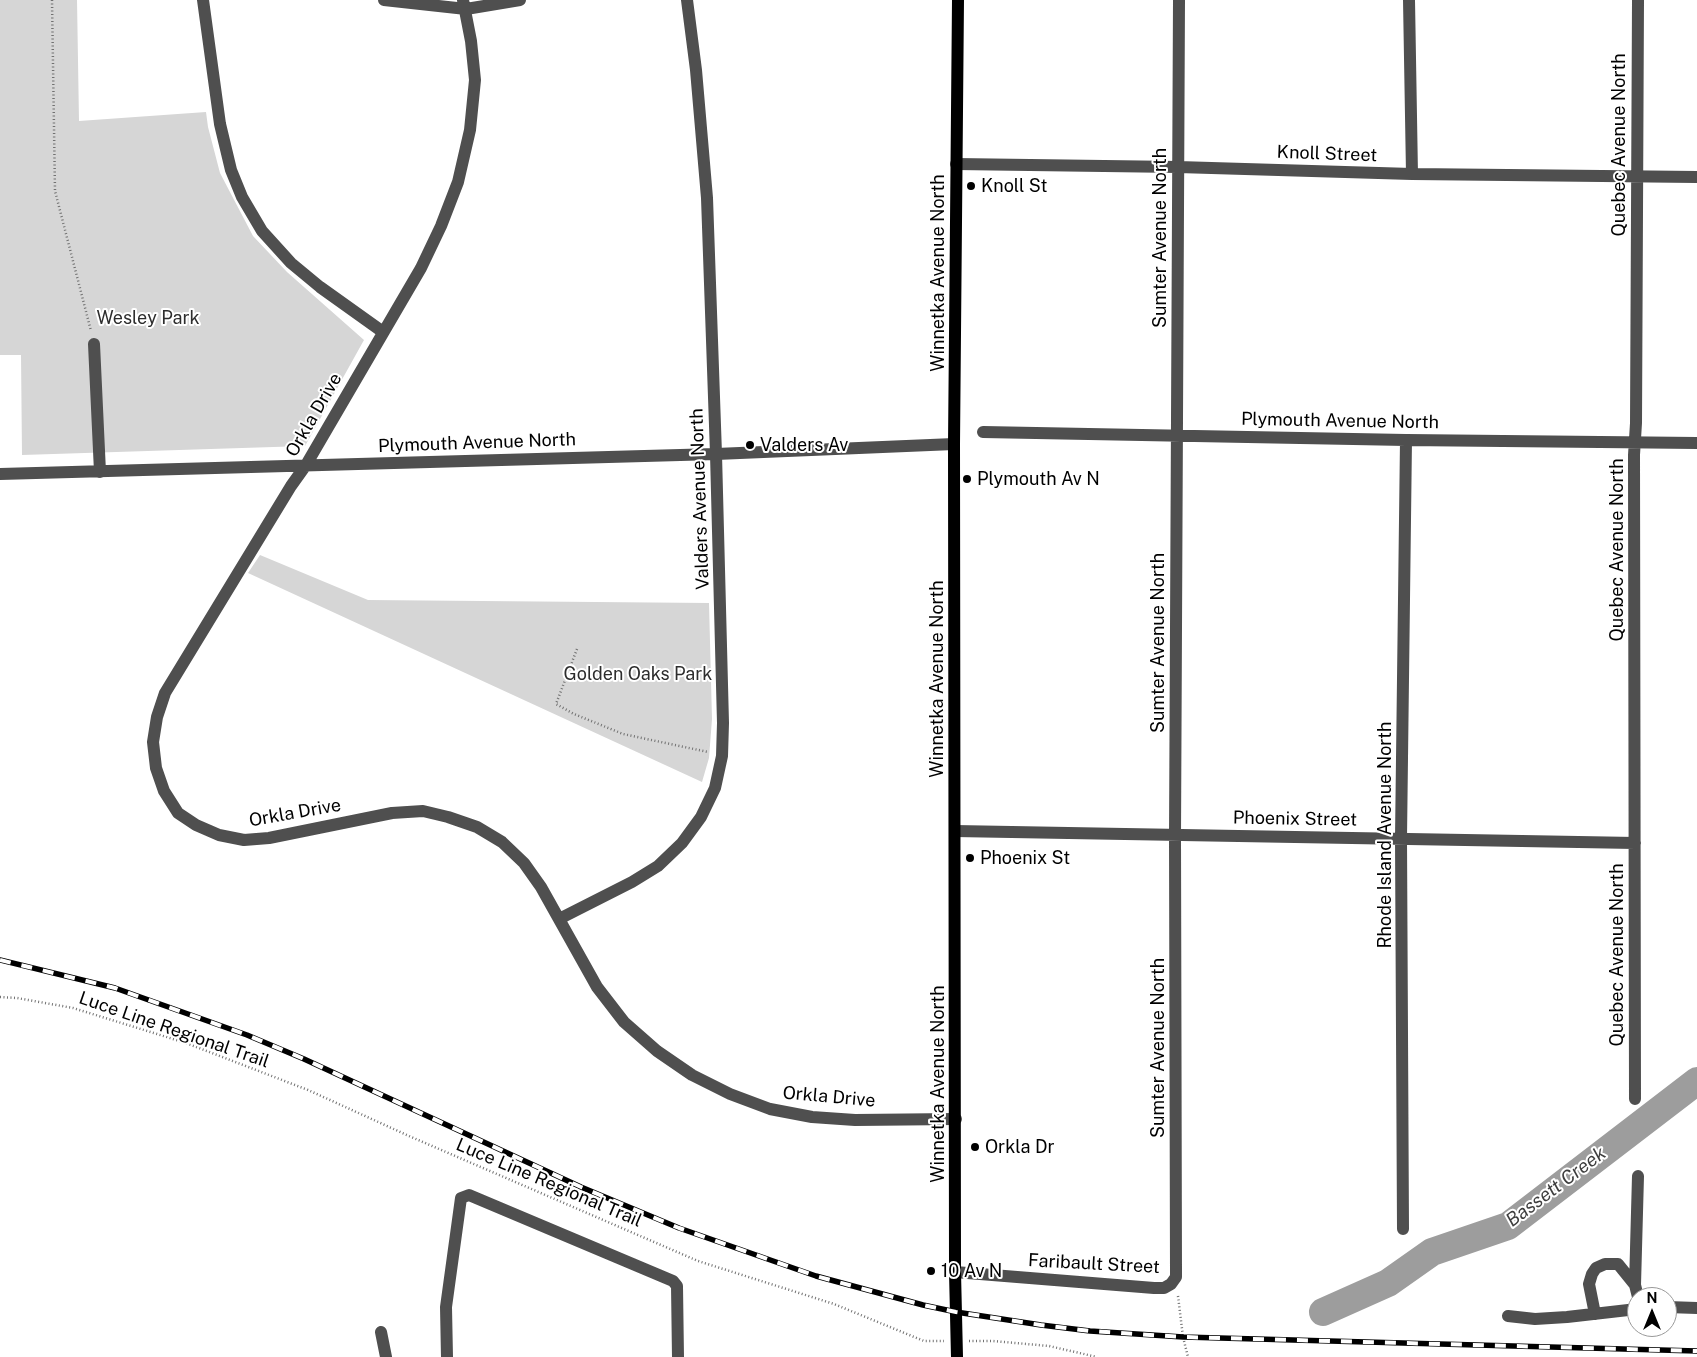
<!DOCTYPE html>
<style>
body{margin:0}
#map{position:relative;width:1697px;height:1357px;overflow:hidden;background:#fff;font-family:"Public Sans",sans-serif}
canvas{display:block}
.north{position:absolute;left:1627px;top:1287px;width:50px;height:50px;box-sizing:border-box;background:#fff;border:1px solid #999;border-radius:50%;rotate:0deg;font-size:14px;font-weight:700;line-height:20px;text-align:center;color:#000}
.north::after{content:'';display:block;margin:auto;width:18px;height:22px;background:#000;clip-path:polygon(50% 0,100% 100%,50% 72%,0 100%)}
</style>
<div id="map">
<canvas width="1697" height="1357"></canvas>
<div class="north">N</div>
</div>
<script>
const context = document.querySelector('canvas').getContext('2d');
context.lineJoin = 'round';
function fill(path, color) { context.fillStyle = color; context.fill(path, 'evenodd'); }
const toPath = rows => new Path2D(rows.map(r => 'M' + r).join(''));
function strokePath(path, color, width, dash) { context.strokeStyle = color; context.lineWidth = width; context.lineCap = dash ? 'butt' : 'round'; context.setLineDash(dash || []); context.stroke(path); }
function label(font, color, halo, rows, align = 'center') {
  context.font = font + ' "Public Sans",sans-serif'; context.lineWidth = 4; context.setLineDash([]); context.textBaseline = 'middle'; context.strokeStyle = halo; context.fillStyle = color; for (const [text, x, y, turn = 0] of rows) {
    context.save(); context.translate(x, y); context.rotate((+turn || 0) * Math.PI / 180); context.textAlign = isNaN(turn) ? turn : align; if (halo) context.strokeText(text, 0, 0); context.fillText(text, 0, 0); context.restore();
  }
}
fill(toPath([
 [0,0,77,0,79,121,206,112,208,127,220,173,253,236,287,272,364,340,305,446,22,455,21,355,0,355],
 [260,555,368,600,709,603,712,719,709,758,702,782,248,573]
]), '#d6d6d6');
strokePath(toPath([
 [1323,1312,1388,1283,1432,1252,1508,1226,1697,1081]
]), '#9d9d9d', 28);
strokePath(toPath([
 [52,0,55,191,91,331],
 [577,649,556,704,574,714,623,734,708,752],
 [0,997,17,998,73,1008,186,1043,308,1090,409,1136,698,1261,834,1304,924,1341,944,1341],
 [1178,1296,1183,1337,1188,1357],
 [969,1341,993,1341,1049,1346,1097,1357]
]), '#717171', 2.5, [1, 2.5]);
strokePath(toPath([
 [203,0,220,124,231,170,242,197,262,231,291,263,320,287,383,332],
 [384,0,466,9,520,0],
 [463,0,471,41,475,80,470,130,458,182,441,226,421,268,306,465,291,486,165,693,157,717,153,742,156,768,164,791,178,813,196,825,219,835,244,840,269,838,392,813,423,811,448,817,477,827,502,842,524,863,541,887,597,987,624,1022,657,1051,692,1075,730,1094,770,1109,812,1117,855,1120,956,1119],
 [1409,0,1412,174],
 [956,164,1178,167,1412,174,1697,177],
 [94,344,100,472],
 [983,432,1406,440,1697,443],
 [0,474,716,454,954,444],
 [955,831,1635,843],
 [559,919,632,882,658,866,682,843,701,817,715,788,722,756,723,723,716,454,707,198,696,70,687,0],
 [1635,1099,1634,455,1636,423,1638,0],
 [1403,1229,1401,838,1406,440],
 [955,1272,1154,1288,1164,1288,1171,1284,1176,1277,1175,835,1179,0],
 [1638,1297,1635,1285,1638,1176],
 [1667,1307,1697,1308],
 [1595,1314,1589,1284,1592,1274,1596,1268,1605,1264,1618,1264,1635,1285],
 [1508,1316,1535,1319,1567,1317,1637,1309],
 [381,1332,386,1357],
 [447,1357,446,1307,461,1198,469,1195,673,1281,677,1286,678,1357]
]), '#4f4f4f', 12);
strokePath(toPath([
 [957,1357,955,1272,954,444,958,0]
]), '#000', 12);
const rail = toPath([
 [0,960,115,988,247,1035,304,1059,581,1187,679,1228,816,1276,923,1305,956,1312,1041,1325,1090,1331,1183,1337,1697,1351]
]);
strokePath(rail, '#000', 5.5);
strokePath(rail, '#fff', 4, [11]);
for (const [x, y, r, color] of [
 [971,186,5,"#000"],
 [750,445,5,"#000"],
 [967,479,5,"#000"],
 [970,858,5,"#000"],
 [975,1147,5,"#000"],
 [931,1271,5,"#000"]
]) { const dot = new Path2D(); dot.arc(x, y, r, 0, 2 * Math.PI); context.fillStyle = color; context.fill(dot); strokePath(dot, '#fff', 2); }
label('18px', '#000', '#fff', [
 ["Quebec Avenue North",1619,145,-90],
 ["Knoll Street",1327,154,2],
 ["Sumter Avenue North",1160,238,-90],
 ["Winnetka Avenue North",938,273,-90],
 ["Orkla Drive",314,415,-60],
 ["Plymouth Avenue North",1340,421,1],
 ["Plymouth Avenue North",477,443,-2],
 ["Valders Avenue North",700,499,-92],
 ["Quebec Avenue North",1617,550,-90],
 ["Sumter Avenue North",1158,643,-90],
 ["Winnetka Avenue North",937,679,-90],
 ["Orkla Drive",295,813,-10],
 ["Phoenix Street",1295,819,1],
 ["Rhode Island Avenue North",1385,835,-90],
 ["Quebec Avenue North",1617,955,-90],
 ["Luce Line Regional Trail",174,1030,19],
 ["Sumter Avenue North",1158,1048,-90],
 ["Winnetka Avenue North",938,1084,-90],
 ["Orkla Drive",829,1097,5],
 ["Luce Line Regional Trail",549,1183,23],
 ["Faribault Street",1094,1264,3]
]);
label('18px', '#000', '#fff', [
 ["Knoll St",981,186],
 ["Valders Av",760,445],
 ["Plymouth Av N",977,479],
 ["Phoenix St",980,858],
 ["Orkla Dr",985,1147],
 ["10 Av N",941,1271]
], 'left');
label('18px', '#2d2d2d', '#fff', [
 ["Wesley Park",148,318],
 ["Golden Oaks Park",638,674]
]);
label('italic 19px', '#3e3e3e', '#fff', [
 ["Bassett Creek",1556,1187,-37]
]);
</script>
